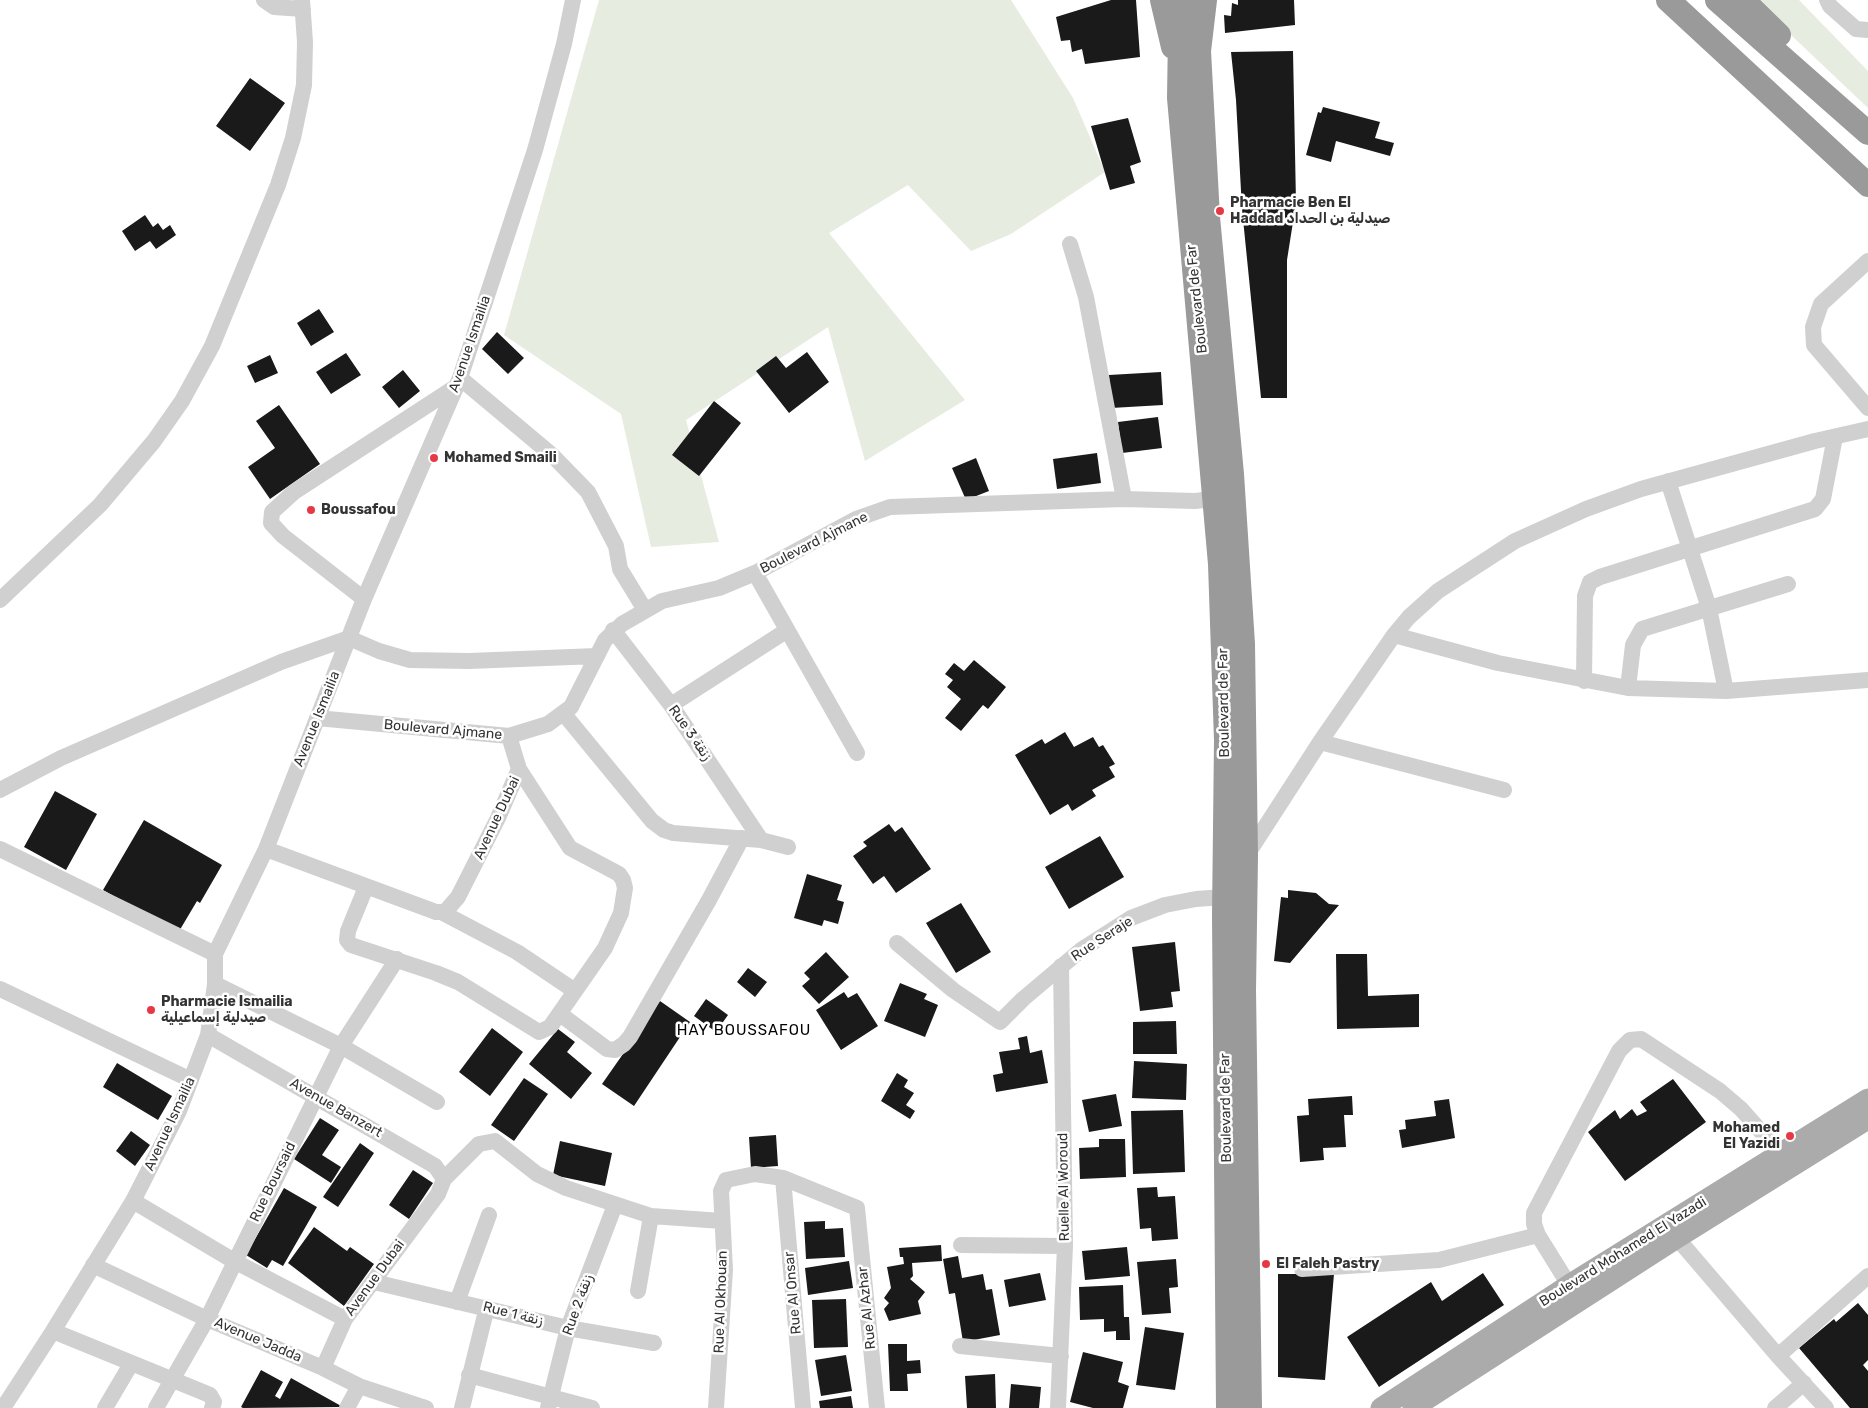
<!DOCTYPE html>
<meta charset="utf-8">
<style>
body{margin:0}
canvas{display:block;background:#fff}
</style>
<canvas width="1868" height="1408"></canvas>
<script>
const context = document.querySelector('canvas').getContext('2d');
context.lineJoin = 'round';
function fill(path, color) { context.fillStyle = color; context.fill(path, 'evenodd'); }
const toPath = rows => new Path2D(rows.map(r => 'M' + r).join(''));
function strokePath(path, color, width, dash) { context.strokeStyle = color; context.lineWidth = width; context.lineCap = dash ? 'butt' : 'round'; context.setLineDash(dash || []); context.stroke(path); }
function label(font, color, halo, rows, align = 'center') {
  context.font = font + ' Rubik,"Noto Naskh Arabic",sans-serif'; context.lineWidth = 5; context.setLineDash([]); context.textBaseline = 'middle'; context.strokeStyle = halo; context.fillStyle = color; for (const [text, x, y, turn = 0] of rows) {
    context.save(); context.translate(x, y); context.rotate((+turn || 0) * Math.PI / 180); context.textAlign = isNaN(turn) ? turn : align; if (halo) context.strokeText(text, 0, 0); context.fillText(text, 0, 0); context.restore();
  }
}
fill(toPath([
 [599,0,1011,0,1073,98,1105,172,1011,234,971,251,908,185,829,233,965,400,865,461,828,327,686,420,719,542,651,547,621,414,504,335],
 [1754,0,1799,0,1868,71,1868,108]
]), '#e6ecdf');
fill(toPath([
 [1111,0,1136,0,1140,57,1085,64,1082,49,1072,52,1070,40,1061,41,1056,17],
 [1238,0,1294,0,1295,25,1225,33,1224,15,1231,16,1232,3,1238,5],
 [1293,51,1296,203,1287,260,1287,398,1261,398,1242,209,1236,100,1231,52],
 [250,78,285,103,250,151,216,126],
 [1323,107,1380,122,1375,138,1394,143,1390,156,1336,141,1331,162,1306,155,1318,112,1321,113],
 [1128,118,1141,162,1130,166,1135,183,1110,190,1091,126],
 [145,215,153,227,158,223,163,230,170,225,176,235,156,249,150,241,135,251,122,231],
 [319,309,334,332,311,346,297,323],
 [497,332,524,358,508,374,482,349],
 [807,352,829,382,789,413,756,371,776,356,786,368],
 [346,353,361,375,331,394,316,372],
 [270,355,278,373,255,383,247,366],
 [403,370,420,391,399,408,382,387],
 [1161,372,1163,405,1111,408,1109,375],
 [714,401,741,423,699,476,672,455],
 [279,405,320,464,270,499,248,467,275,448,256,421],
 [1158,417,1162,448,1122,453,1118,422],
 [1097,453,1101,483,1057,489,1053,459],
 [976,458,989,491,966,500,952,468],
 [974,660,1006,687,988,709,983,705,961,731,945,718,961,699,947,687,953,680,945,674,954,663,964,671],
 [1065,732,1074,747,1093,737,1099,747,1103,745,1115,764,1109,767,1115,777,1092,790,1096,796,1072,811,1068,804,1050,815,1015,755,1042,739,1045,744],
 [55,791,97,814,66,870,24,847],
 [144,820,222,865,200,903,197,901,178,933,103,890],
 [889,824,895,832,902,827,931,869,896,893,884,876,873,884,853,856,867,846,863,842],
 [1100,836,1124,877,1069,909,1045,867],
 [807,874,842,885,837,900,844,902,838,924,824,920,822,926,794,918],
 [1288,890,1316,893,1329,904,1339,905,1290,963,1274,961,1281,897,1288,898],
 [961,903,991,952,956,973,926,923],
 [1175,942,1180,991,1171,992,1173,1007,1140,1011,1132,947],
 [826,952,849,977,819,1004,802,986,810,979,804,973],
 [1336,954,1367,954,1368,996,1419,994,1419,1027,1337,1029],
 [748,968,767,982,755,997,737,982],
 [900,983,927,994,924,999,938,1005,925,1037,884,1021],
 [844,992,848,998,857,993,878,1026,841,1050,816,1010],
 [706,999,728,1015,716,1032,694,1016],
 [660,1001,690,1022,634,1106,602,1084],
 [1176,1021,1177,1054,1133,1054,1133,1022],
 [492,1028,523,1052,490,1096,459,1072],
 [558,1029,575,1042,567,1052,592,1073,571,1099,529,1064],
 [1027,1036,1030,1053,1042,1050,1048,1083,996,1092,993,1075,1003,1073,999,1052,1020,1049,1018,1038],
 [1134,1061,1187,1064,1186,1100,1132,1098],
 [117,1063,172,1096,158,1120,103,1087],
 [897,1073,908,1080,904,1087,914,1093,906,1105,915,1111,910,1119,881,1101],
 [524,1078,548,1094,514,1141,491,1125],
 [1673,1079,1706,1122,1625,1181,1588,1132,1615,1110,1620,1119,1632,1109,1637,1116,1647,1111,1640,1102],
 [1116,1094,1122,1126,1089,1132,1082,1100],
 [1352,1096,1353,1115,1344,1115,1346,1147,1323,1148,1324,1160,1300,1162,1297,1116,1309,1115,1308,1099],
 [1449,1099,1455,1138,1402,1148,1399,1130,1406,1129,1405,1120,1436,1116,1434,1101],
 [1183,1110,1185,1172,1133,1174,1131,1111],
 [320,1118,339,1130,322,1155,341,1167,331,1183,294,1159],
 [131,1131,150,1145,135,1166,116,1151],
 [776,1135,778,1166,751,1168,749,1137],
 [1099,1139,1125,1139,1126,1177,1080,1179,1079,1148,1099,1147],
 [560,1141,612,1153,605,1186,553,1175],
 [360,1143,374,1153,338,1207,323,1197],
 [413,1170,433,1183,409,1219,389,1205],
 [1157,1187,1158,1197,1175,1196,1178,1239,1152,1241,1151,1228,1140,1229,1137,1188],
 [284,1188,317,1207,283,1266,272,1260,267,1268,246,1255],
 [825,1221,825,1229,843,1228,845,1257,806,1259,804,1222],
 [314,1227,347,1251,350,1247,374,1264,344,1306,288,1263],
 [941,1245,942,1261,912,1263,913,1276,910,1279,925,1292,918,1301,921,1314,889,1321,884,1309,889,1303,884,1298,891,1288,887,1267,904,1264,903,1257,900,1257,899,1248],
 [1127,1247,1130,1276,1085,1280,1082,1251],
 [958,1256,962,1278,983,1274,986,1290,992,1289,1000,1335,963,1342,955,1293,949,1294,943,1259],
 [1176,1259,1178,1287,1169,1288,1171,1313,1142,1315,1137,1262],
 [849,1261,853,1288,808,1295,805,1268],
 [1040,1273,1046,1300,1009,1307,1004,1280],
 [1483,1273,1504,1305,1379,1387,1347,1337,1431,1282,1442,1301],
 [1278,1274,1334,1274,1325,1380,1278,1377],
 [1123,1285,1124,1317,1129,1317,1130,1340,1116,1340,1116,1331,1104,1332,1104,1319,1080,1320,1079,1287],
 [846,1299,848,1347,814,1348,812,1300],
 [1858,1303,1868,1315,1868,1360,1863,1365,1868,1371,1868,1408,1850,1408,1799,1348,1834,1319,1836,1322],
 [1145,1327,1184,1333,1175,1390,1136,1385],
 [888,1344,907,1344,907,1361,920,1360,921,1373,907,1374,908,1391,890,1391],
 [1083,1352,1123,1362,1118,1382,1129,1386,1123,1408,1093,1408,1070,1402],
 [846,1355,852,1391,821,1396,815,1360],
 [261,1370,283,1382,275,1396,280,1399,291,1378,343,1407,243,1408,241,1407],
 [995,1374,996,1408,967,1408,965,1376],
 [1011,1384,1041,1387,1039,1408,1009,1408],
 [851,1396,853,1408,820,1408,819,1401]
]), '#1a1a1a');
strokePath(toPath([
 [264,0,274,7,303,9],
 [1827,0,1830,6,1856,29,1868,30],
 [1070,244,1086,297,1124,499],
 [1868,261,1821,304,1813,327,1814,345,1868,408],
 [460,378,553,456,588,492,616,546,620,569,645,610],
 [1668,481,1709,608,1726,691],
 [755,573,857,753],
 [364,599,283,536,271,523,272,512,294,492,457,386],
 [0,600,100,505,154,441,182,401,212,346,278,185,293,138,304,85,305,42,302,0],
 [613,630,671,705,761,840],
 [1394,635,1498,663,1628,688,1726,691,1868,680],
 [1584,681,1585,596,1590,582,1600,577,1815,509,1823,499,1835,437],
 [1628,688,1633,645,1642,629,1788,584],
 [671,705,786,631],
 [564,714,652,821,664,830,673,833,761,840,788,847],
 [317,718,509,736,548,724,571,707,605,640,622,624,662,601,719,588,755,573,856,519,890,507,1124,499,1195,501,1213,499],
 [1320,742,1504,790],
 [0,790,61,758,281,662,349,638,379,651,410,660,469,661,597,656],
 [0,849,215,954],
 [266,849,436,912,445,912,458,897,498,818,519,769,509,736],
 [1247,855,1320,742,1394,635,1409,617,1438,591,1515,541,1586,509,1641,489,1815,441,1868,429],
 [366,887,348,931,347,940,351,945,436,973,458,982,539,1032,550,1027,605,948,621,913,625,888,623,880,619,874,570,848,519,769],
 [443,913,517,952,575,991],
 [897,943,953,990,1000,1022,1023,999,1081,950,1131,918,1165,905,1196,899,1224,897],
 [215,984,341,1046,437,1102],
 [0,989,191,1080],
 [560,1014,607,1049,615,1050,624,1044,630,1037,709,900,742,838],
 [208,1035,435,1166,444,1179,438,1194,345,1319,323,1368],
 [783,1178,803,1408],
 [444,1179,479,1144,495,1141,537,1174,566,1188,651,1216,722,1221],
 [133,1201,234,1261,345,1319],
 [1677,1238,1778,1356,1826,1408],
 [961,1245,1065,1246],
 [93,1265,207,1319,323,1368,359,1386,426,1408],
 [1302,1269,1439,1260,1538,1235],
 [374,1282,568,1328,654,1343],
 [1569,1285,1538,1235,1534,1224,1534,1213,1619,1051,1630,1040,1641,1039,1720,1091,1741,1109,1781,1154],
 [638,1291,651,1216],
 [457,1302,489,1215],
 [53,1331,210,1395,214,1402,212,1408],
 [960,1346,1061,1356],
 [1778,1356,1868,1276],
 [469,1375,592,1408],
 [3,1408,53,1331,133,1201,179,1111,208,1035,215,984,215,954,266,849,364,599,460,378,535,150,564,44,573,0],
 [105,1408,131,1364],
 [156,1408,207,1319,341,1046,397,959],
 [347,1408,359,1386],
 [462,1408,487,1307],
 [548,1408,568,1328,615,1205],
 [716,1408,725,1270,721,1191,726,1180,755,1174,783,1178,857,1208,877,1408],
 [1058,1408,1065,1246,1061,966],
 [1775,1408,1804,1383]
]), '#d0d0d0', 16);
strokePath(toPath([
 [1381,1408,1569,1285,1868,1099],
 [1413,1408,1677,1238,1868,1119]
]), '#ababab', 21);
strokePath(toPath([
 [1162,0,1173,47],
 [1184,0,1180,35,1179,98,1220,564,1226,740,1224,916,1228,1408],
 [1205,0,1199,51,1208,217,1232,474,1243,644,1246,856,1244,990,1250,1408],
 [1668,0,1868,185],
 [1717,0,1868,133],
 [1743,0,1779,35]
]), '#9a9a9a', 24);
for (const [x, y, r, color] of [
 [1220,211,5,"#e63946"],
 [434,458,5,"#e63946"],
 [311,510,5,"#e63946"],
 [151,1010,5,"#e63946"],
 [1790,1136,5,"#e63946"],
 [1266,1264,5,"#e63946"]
]) { const dot = new Path2D(); dot.arc(x, y, r, 0, 2 * Math.PI); context.fillStyle = color; context.fill(dot); strokePath(dot, '#fff', 2); }
label('bold 14px', '#333', '#fff', [
 ["Pharmacie Ben El",1230,203],
 ["Haddad صيدلية بن الحداد",1230,219],
 ["Mohamed Smaili",444,458],
 ["Boussafou",321,510],
 ["Pharmacie Ismailia",161,1002],
 ["صيدلية إسماعيلية",161,1018],
 ["Mohamed",1780,1128,"right"],
 ["El Yazidi",1780,1144,"right"],
 ["El Faleh Pastry",1276,1264]
], 'left');
label('14px', '#333', '#fff', [
 ["Boulevard de Far",1197,299,-96],
 ["Avenue Ismailia",470,344,-71],
 ["Boulevard Ajmane",814,543,-27],
 ["Boulevard de Far",1224,703,-91],
 ["Avenue Ismailia",317,719,-68],
 ["Boulevard Ajmane",443,730,5],
 ["Rue 3 زنقة",690,733,55],
 ["Avenue Dubai",497,818,-65],
 ["Rue Seraje",1102,939,-33],
 ["Avenue Banzert",336,1108,30],
 ["Boulevard de Far",1226,1108,-91],
 ["Avenue Ismailia",170,1124,-65],
 ["Rue Boursaid",273,1182,-64],
 ["Ruelle Al Woroud",1064,1187,-91],
 ["Boulevard Mohamed El Yazadi",1623,1252,-32],
 ["Avenue Dubai",375,1278,-54],
 ["Rue Al Onsar",793,1293,-95],
 ["Rue Al Okhouan",721,1302,-88],
 ["Rue 2 زنقة",578,1305,-70],
 ["Rue Al Azhar",867,1308,-96],
 ["Rue 1 زنقة",513,1314,14],
 ["Avenue Jadda",258,1340,23]
]);
context.letterSpacing = '1px';
label('15px', '#000', '#fff', [
 ["HAY BOUSSAFOU",744,1031]
]);
context.letterSpacing = '0px';
</script>
